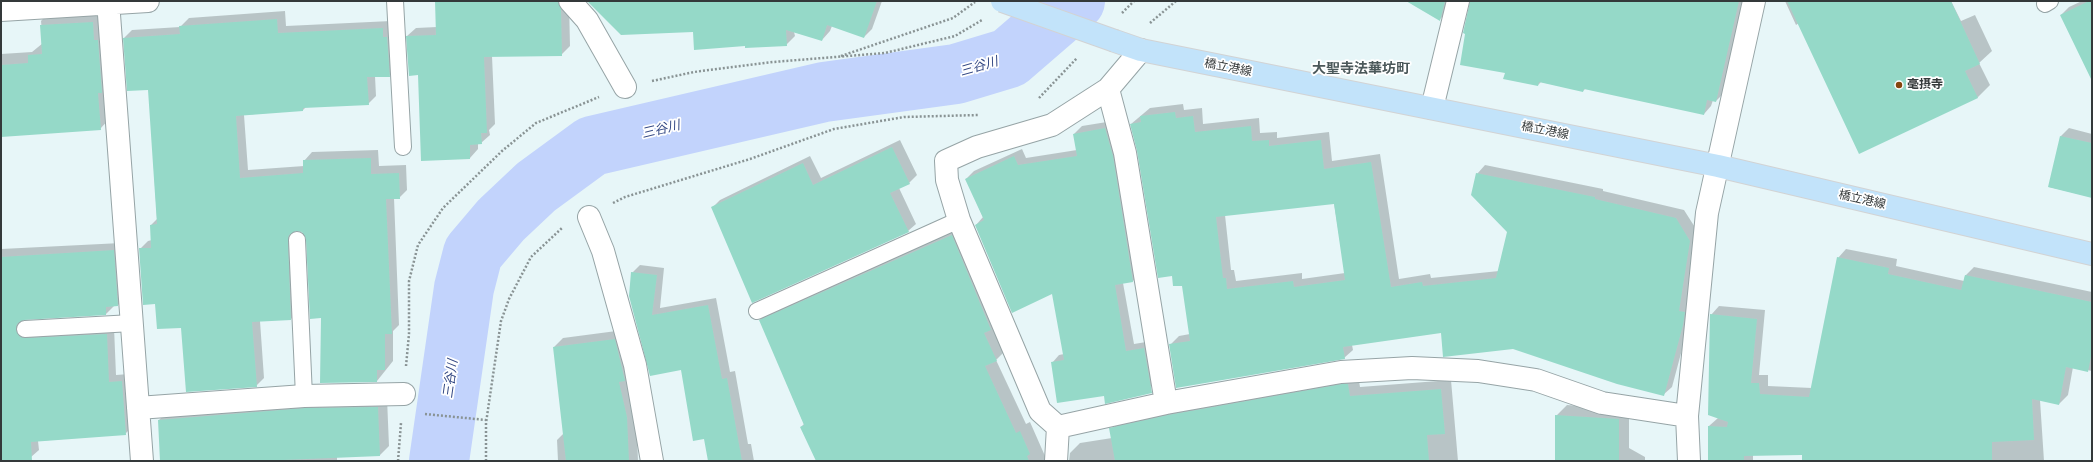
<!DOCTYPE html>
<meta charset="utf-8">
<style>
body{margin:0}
#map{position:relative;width:2093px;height:462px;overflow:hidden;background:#e7f6f8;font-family:"Varela Round",sans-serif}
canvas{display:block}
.frame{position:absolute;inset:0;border:2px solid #34393a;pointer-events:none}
</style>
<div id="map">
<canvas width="2093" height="462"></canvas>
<div class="frame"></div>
</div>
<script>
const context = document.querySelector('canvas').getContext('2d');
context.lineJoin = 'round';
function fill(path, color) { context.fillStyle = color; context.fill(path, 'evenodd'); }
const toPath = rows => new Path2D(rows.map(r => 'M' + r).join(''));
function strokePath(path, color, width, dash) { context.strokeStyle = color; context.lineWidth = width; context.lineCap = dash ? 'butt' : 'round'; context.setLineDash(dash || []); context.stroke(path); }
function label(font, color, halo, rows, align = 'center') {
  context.font = font + ' "Varela Round","Noto Sans JP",sans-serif'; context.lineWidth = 3.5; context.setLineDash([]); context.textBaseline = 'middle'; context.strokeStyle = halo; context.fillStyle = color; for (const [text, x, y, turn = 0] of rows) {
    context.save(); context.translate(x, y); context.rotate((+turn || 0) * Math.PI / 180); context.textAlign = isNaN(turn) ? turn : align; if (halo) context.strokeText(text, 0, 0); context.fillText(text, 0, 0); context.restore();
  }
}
fill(toPath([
 [436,1,569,1,570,46,561,55,492,56,495,124,489,130,490,135,481,143,478,143,478,149,470,158,419,74,407,36,416,28,437,27],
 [588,1,882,1,872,29,864,37,832,26,830,31,822,40,794,32,795,36,786,45,746,45],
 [1408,1,1453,1,1451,9,1440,19],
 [1471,1,1745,1,1724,93,1716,101,1713,100,1711,106,1704,114,1586,88,1583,91,1541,82,1538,85,1506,72],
 [1785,1,1951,1,1961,21,1975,15,1992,51,1979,63,1990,85,1977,98,1799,23,1796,25],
 [2082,1,2092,1,2092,34,2061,15,2069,7],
 [104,5,112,116,100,129,1,136,1,54,32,52,43,43,41,21,53,8],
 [285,11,286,26,391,21,397,67,389,76,375,76,376,96,368,104,306,107,303,110,244,115,248,170,304,166,304,161,312,152,378,150,379,166,406,165,407,190,399,198,394,198,399,325,393,331,393,361,377,381,322,317,307,239,302,231,296,229,295,232,299,311,291,319,260,321,264,378,256,386,182,326,156,303,140,249,148,241,152,240,151,225,157,219,149,89,124,38,132,30,180,27,189,18],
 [1183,104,1184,110,1202,108,1203,124,1259,118,1260,133,1277,132,1277,138,1329,132,1332,161,1380,154,1399,279,1430,274,1431,278,1499,271,1508,232,1477,174,1485,165,1603,189,1603,191,1684,210,1698,232,1691,316,1672,387,1663,395,1513,348,1442,332,1352,345,1353,350,1344,358,1170,345,1179,336,1190,334,1183,284,1173,275,1131,124,1150,108],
 [1334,203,1345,273,1302,279,1302,273,1236,281,1234,270,1231,270,1225,215],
 [1113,121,1141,273,1133,281,1123,283,1134,344,1152,341,1158,380,1150,387,1052,363,1059,355,1064,354,1053,292,976,225,983,217,966,179,974,171,1022,149,1026,158,1077,150,1074,134,1082,126],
 [2069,128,2092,134,2092,197,2049,187,2061,136],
 [900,140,917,175,909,183,899,188,916,224,908,231,712,208,720,200,810,156,821,178],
 [962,226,1006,350,996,360,1026,424,1030,422,1045,456,1058,461,817,461,801,427,804,424,760,320,770,310],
 [121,243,125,298,118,305,114,306,106,314,24,319,23,322,114,327,116,375,129,374,133,426,125,434,38,441,39,450,31,457,1,460,1,249],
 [1846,249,1897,259,1896,266,1964,281,1965,276,1974,267,2092,292,2092,371,2073,367,2068,395,2059,404,2040,400,2044,461,1864,461,1803,454,1753,455,1753,461,1711,461,1709,426,1718,418,1711,315,1719,306,1765,310,1759,375,1768,375,1768,386,1812,388,1838,258],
 [640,265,664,268,660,308,716,298,730,372,735,371,748,444,751,444,754,461,709,461,705,438,682,369,650,375,632,273],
 [624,330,636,407,638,461,558,461,557,440,564,433,554,347,563,338],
 [1358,375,1360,387,1451,380,1458,461,1069,461,1070,453,1080,443,1112,438,1110,431,1121,420],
 [387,398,389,446,380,455,337,456,337,461,161,461,159,420,168,411],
 [1567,405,1629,409,1629,448,1645,457,1645,461,1556,461,1556,416]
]), '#0003');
strokePath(toPath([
 [439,461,464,288,473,253,501,220,536,187,592,146,824,92,956,74,1009,58,1075,1]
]), '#c2d3fc', 60);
fill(toPath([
 [435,1,558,1,561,9,562,56,484,57,487,133,481,133,482,144,470,145,470,159,421,161,418,75,409,76,406,36,436,35],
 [587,1,877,1,864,38,827,25,822,41,786,30,787,46,745,48,745,46,694,50,693,32,621,35],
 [1406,1,1445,1,1440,21],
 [1470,1,1739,1,1716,102,1707,100,1704,115,1584,89,1583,92,1539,82,1538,86,1503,79,1505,73,1460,65,1465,34,1463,33],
 [1787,1,1951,1,1980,64,1965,71,1978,98,1859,154],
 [2089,1,2092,1,2092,81,2060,15],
 [277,19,278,33,383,28,383,37,387,37,390,77,367,77,369,105,303,108,303,111,236,116,240,178,303,173,303,160,371,158,371,174,399,173,400,199,386,199,392,334,385,334,385,370,377,370,377,382,320,383,321,318,310,319,306,240,302,232,296,231,289,235,288,240,291,320,252,322,257,387,186,392,181,328,157,329,155,304,143,305,139,248,151,248,150,225,157,224,148,90,127,91,123,38,180,34,179,26],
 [93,22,94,40,98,40,102,93,98,93,101,130,1,137,1,65,28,63,28,55,42,54,40,25],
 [1175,112,1176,118,1193,116,1195,132,1251,126,1252,141,1269,140,1269,146,1321,140,1324,169,1371,162,1391,287,1422,282,1423,286,1496,278,1507,232,1471,195,1476,173,1595,197,1595,199,1676,218,1690,241,1679,311,1685,312,1683,325,1664,396,1617,384,1513,349,1443,357,1441,333,1343,347,1345,359,1176,388,1169,344,1190,341,1182,286,1173,286,1172,276,1158,278,1137,151,1130,124,1141,122,1140,116],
 [1334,204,1345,280,1294,287,1293,281,1227,289,1226,278,1223,278,1216,217],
 [1105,128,1113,156,1133,282,1115,285,1126,351,1144,348,1152,393,1105,404,1104,396,1057,403,1051,362,1064,360,1052,294,1012,313,975,225,984,220,965,179,1014,156,1018,165,1077,156,1073,134],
 [2060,136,2092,143,2092,198,2048,187],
 [892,147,910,184,890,193,909,232,752,303,711,207,803,163,813,185],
 [952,235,991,330,984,333,997,361,985,366,1016,433,1020,431,1030,454,1027,456,1029,461,816,461,800,427,804,425,759,320],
 [114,250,118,306,106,307,106,315,24,320,17,324,16,330,20,337,26,338,107,334,109,382,122,381,126,435,31,442,32,461,1,461,1,257],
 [1837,257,1889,268,1888,274,1961,290,1965,275,2092,302,2092,351,2088,372,2066,367,2059,405,2032,399,2034,440,1992,442,1992,461,1802,460,1802,455,1744,456,1744,461,1708,461,1708,426,1727,427,1728,422,1708,415,1710,314,1757,319,1751,383,1759,383,1760,394,1809,397],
 [631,272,657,275,652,315,708,305,722,379,727,378,742,461,708,461,704,439,693,441,681,370,650,376,629,296],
 [615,339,625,381,619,382,627,417,629,461,566,461,553,347],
 [1342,384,1348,384,1350,396,1441,389,1445,434,1427,435,1429,461,1115,461,1109,428,1168,415],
 [378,407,380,456,283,460,160,461,158,420,305,408],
 [1555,415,1619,419,1619,461,1555,461]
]), '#95d9c8');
const lane = toPath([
 [395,1,403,147],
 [2045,4,2050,1],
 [297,240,304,396],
 [757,311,959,220],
 [25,329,132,323]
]);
const street = toPath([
 [108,1,142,461],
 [570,1,587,20,625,87],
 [1,10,148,1],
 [1141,50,1108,89,1125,153,1166,403],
 [1432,108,1458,1],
 [589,217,603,251,635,365,652,461],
 [138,408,304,396,404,394],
 [1058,427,1040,411,959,220,947,180,946,161,977,147,1052,125,1108,89],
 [1056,461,1058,427,1166,403,1341,372,1412,368,1478,371,1536,380,1602,403,1687,416],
 [1689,461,1687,416,1707,213,1754,1]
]);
const primary = toPath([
 [1115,41,1141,50,1718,166,2092,254]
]);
strokePath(lane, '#96a4a6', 18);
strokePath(street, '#96a4a6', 24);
strokePath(primary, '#d2d3d4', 24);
strokePath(toPath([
 [1122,13,1134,1],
 [1150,23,1176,1],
 [841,56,953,18,975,2],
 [652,81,694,72,773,62,885,53,955,36,982,20],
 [1039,98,1077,58],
 [613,203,625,197,750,159,834,129,904,117,979,115],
 [406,366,409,334,409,281,418,245,443,208,502,151,536,123,599,97],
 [425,414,486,420],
 [398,461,401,423],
 [486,461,486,423,501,321,509,299,531,257,562,228]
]), '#899394', 2.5, [2, 2]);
strokePath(lane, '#fff', 16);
strokePath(street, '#fff', 22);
strokePath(primary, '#c2e3fa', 22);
const primaryBridge = toPath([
 [1002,1,1115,41]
]);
strokePath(primaryBridge, '#d2d3d4', 24, []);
strokePath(primaryBridge, '#c2e3fa', 22);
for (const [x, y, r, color] of [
 [1899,85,4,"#85450d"]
]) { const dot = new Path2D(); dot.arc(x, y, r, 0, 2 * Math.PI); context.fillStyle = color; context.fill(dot); strokePath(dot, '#fff', 1.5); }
label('12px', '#34393a', '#fff', [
 ["橋立港線",1228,68,11],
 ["橋立港線",1545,131,11],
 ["橋立港線",1862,200,13]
]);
label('bold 12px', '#34393a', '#fff', [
 ["毫摂寺",1907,85]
], 'left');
label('italic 13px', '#324783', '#fff', [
 ["三谷川",979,67,-16],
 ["三谷川",661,130,-13],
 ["三谷川",451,379,-82]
]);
label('bold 14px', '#4b585a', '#fff', [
 ["大聖寺法華坊町",1361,69]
]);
</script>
